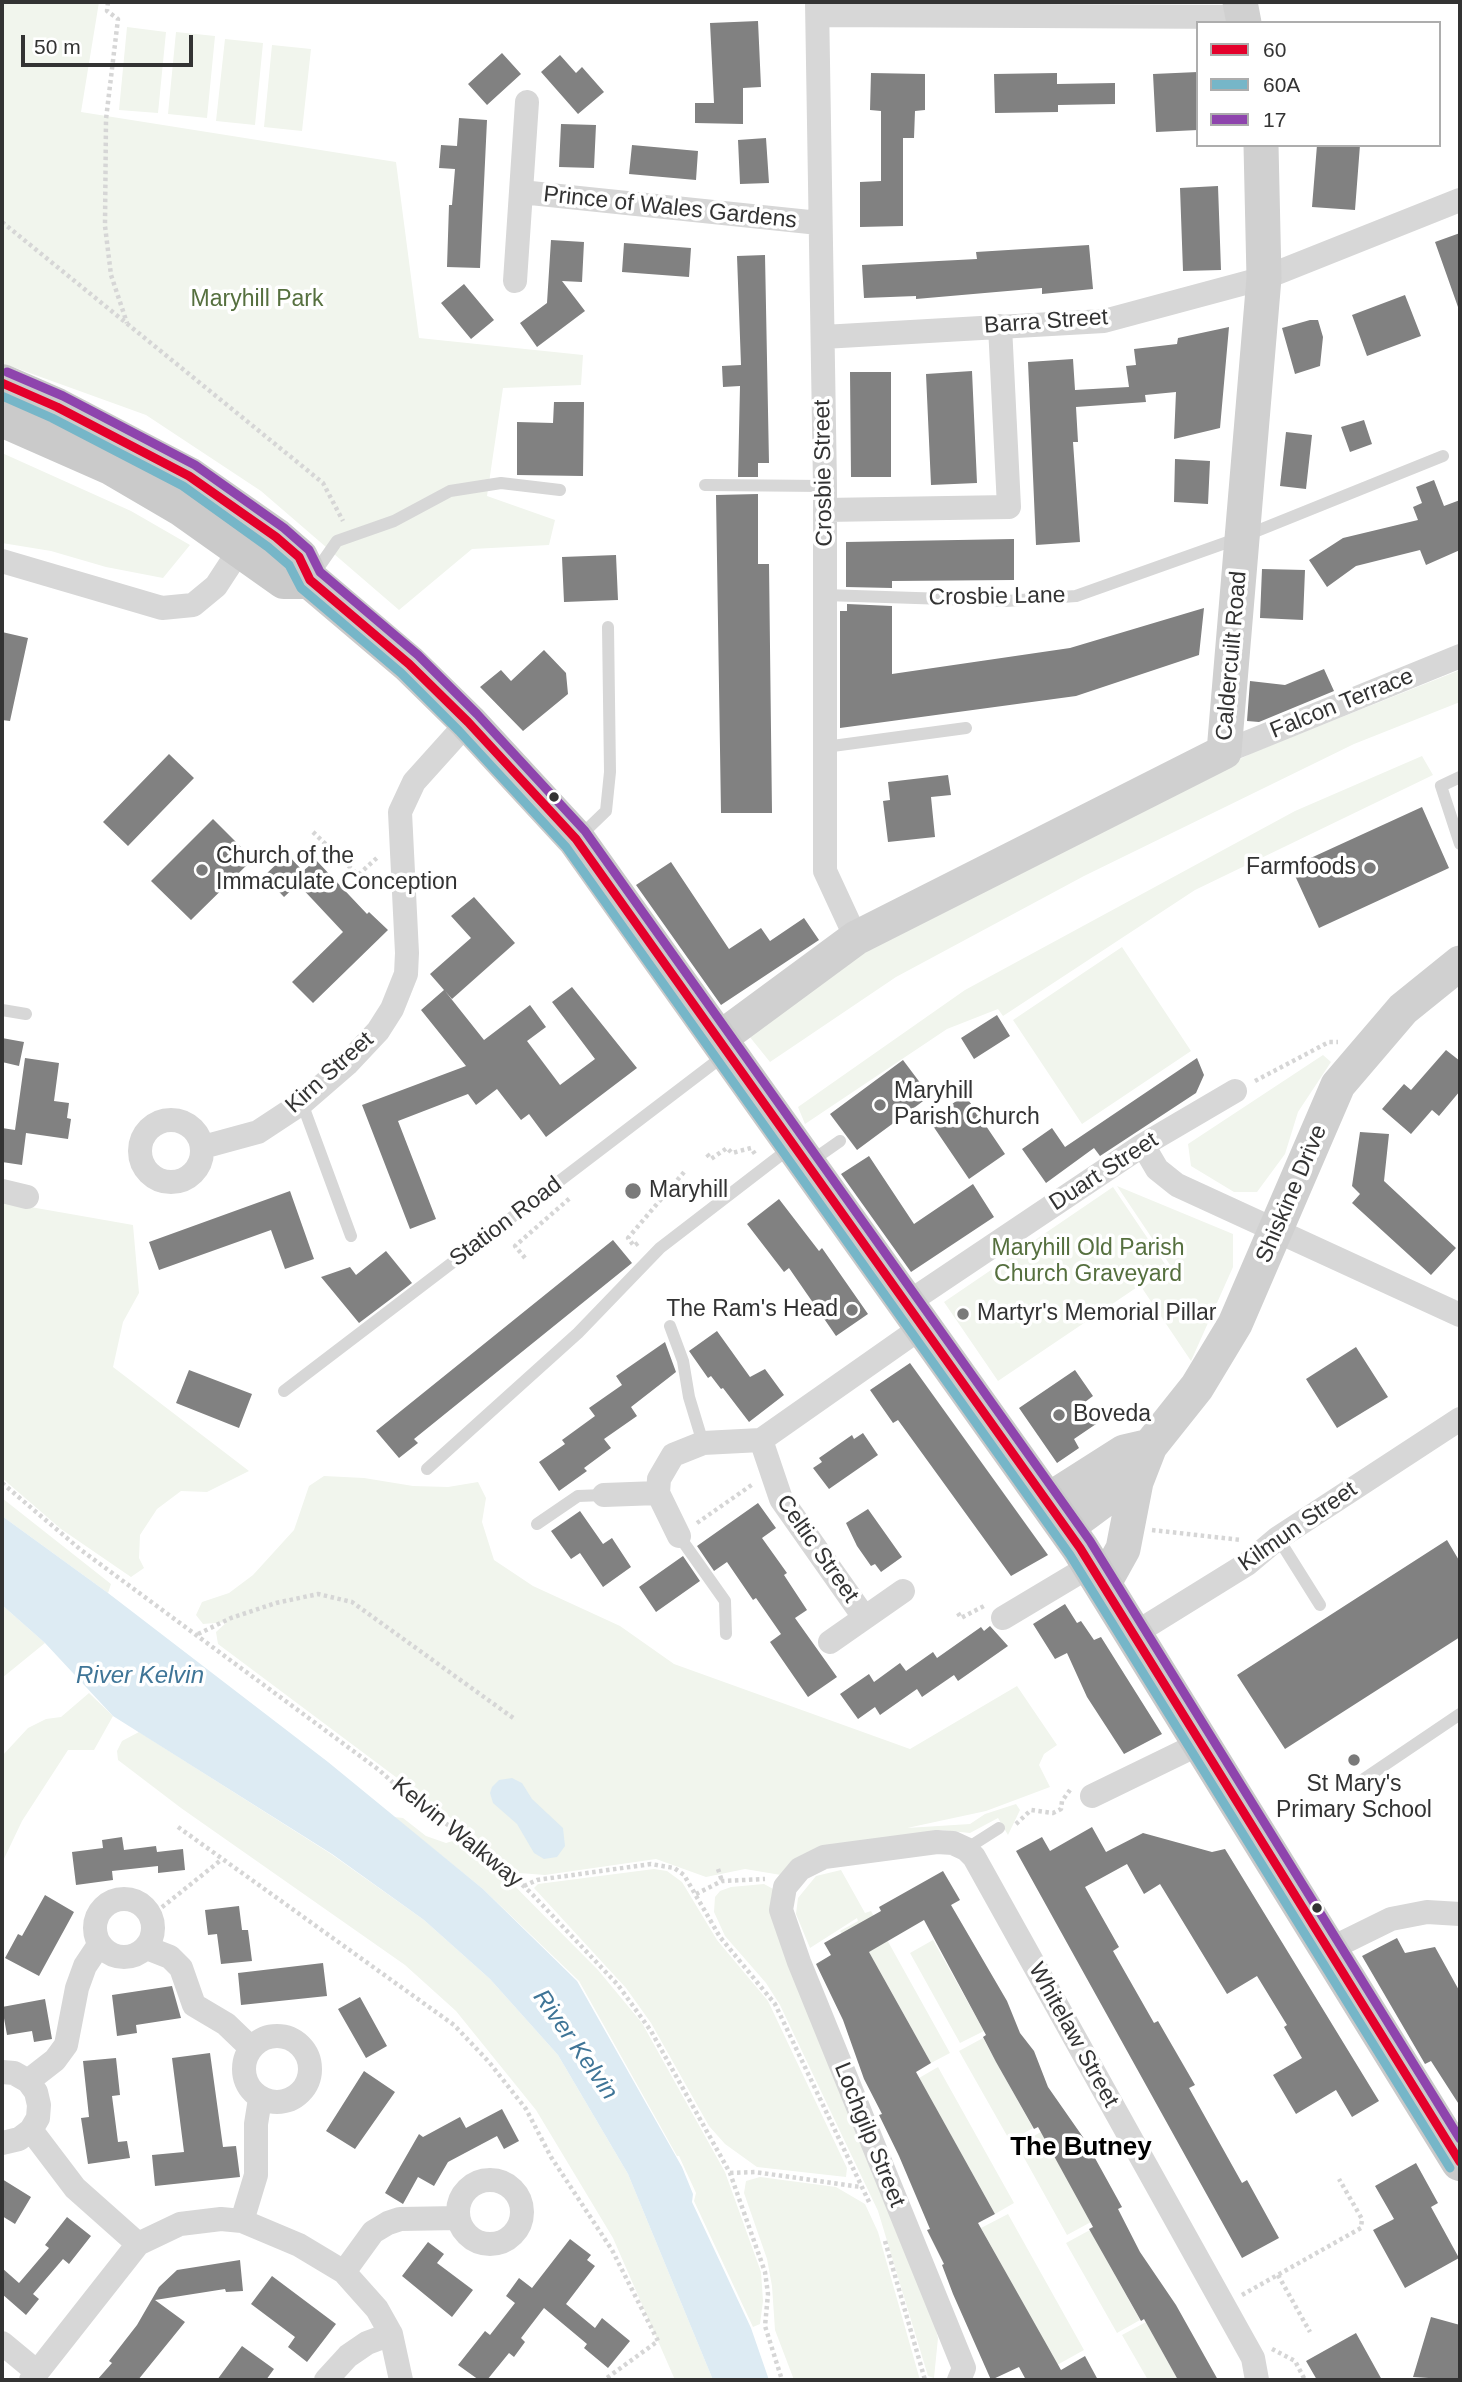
<!DOCTYPE html>
<style>
body{margin:0}
#map{position:relative;width:1462px;height:2382px;overflow:hidden;background:#fff;font-family:Arial,sans-serif}
canvas{display:block}
.frame{position:absolute;inset:0;border:4px solid #333;pointer-events:none}
.legend{position:absolute;left:1196px;top:21px;width:245px;height:126px;box-sizing:border-box;background:#fff;border:2px solid #adadad;margin:0;padding:9px 12px;list-style:none;font-size:21px;color:#333}
.legend li{display:flex;align-items:center;gap:14px;height:35px}
.legend b{width:35px;border:2px solid #adadad}
.scale{position:absolute;left:21px;top:35px;width:172px;height:32px;box-sizing:border-box;border:4px solid #333;border-top:0;padding-left:9px;font-size:21px;line-height:24px;white-space:nowrap;color:#333;-webkit-text-stroke:5px #fff;paint-order:stroke}
</style>
<div id="map">
<canvas width="1462" height="2382"></canvas>
<div class="frame"></div>
<ul class="legend">
<li><b style="height:9px;background:#e4002b"></b>60</li>
<li><b style="height:9px;background:#76b6c8"></b>60A</li>
<li><b style="height:9px;background:#8e44ad"></b>17</li>
</ul>
<div class="scale">50 m</div>
</div>
<script>
const context = document.querySelector('canvas').getContext('2d');
context.lineJoin = 'round';
function fill(path, color) { context.fillStyle = color; context.fill(path, 'evenodd'); }
const toPath = rows => new Path2D(rows.map(r => 'M' + r).join(''));
function strokePath(path, color, width, dash) { context.strokeStyle = color; context.lineWidth = width; context.lineCap = dash ? 'butt' : 'round'; context.setLineDash(dash || []); context.stroke(path); }
function label(font, color, halo, rows, align = 'center') {
  context.font = font + ' Arial,sans-serif'; context.lineWidth = 7; context.setLineDash([]); context.textBaseline = 'middle'; context.strokeStyle = halo; context.fillStyle = color; for (const [text, x, y, turn = 0] of rows) {
    context.save(); context.translate(x, y); context.rotate((+turn || 0) * Math.PI / 180); context.textAlign = isNaN(turn) ? turn : align; if (halo) context.strokeText(text, 0, 0); context.fillText(text, 0, 0); context.restore();
  }
}
fill(toPath([
 [2,2,99,2,81,112,396,162,419,338,583,355,581,385,503,388,487,496,555,520,549,545,472,549,399,610,261,491,146,415,2,363],
 [127,27,166,32,158,113,119,110],
 [176,32,215,36,207,118,168,114],
 [225,39,263,43,255,125,216,121],
 [272,45,311,49,302,131,264,127],
 [2,453,131,511,190,545,163,578,106,567,51,551,2,543],
 [1460,670,1460,702,1354,744,1084,876,896,977,770,1062,745,1031,890,933,1254,752],
 [1422,756,1433,775,1195,890,1003,1016,998,1009,947,1029,805,1124,798,1107,965,990,1295,811],
 [1122,947,1191,1051,1082,1124,1013,1020],
 [1323,1055,1331,1062,1298,1112,1285,1154,1257,1192,1234,1192,1191,1166,1188,1144],
 [1117,1186,1233,1234,1233,1267,1191,1361,1142,1288,1172,1268],
 [1113,1187,1167,1267,998,1381,944,1302],
 [2,1202,133,1225,139,1293,123,1322,113,1367,249,1471,207,1492,181,1491,157,1509,140,1535,139,1558,144,1568,131,1577,61,1529,2,1478],
 [324,1476,364,1478,413,1486,448,1487,478,1482,486,1498,482,1522,494,1560,533,1586,620,1626,674,1664,910,1749,1017,1686,1057,1745,1044,1754,1039,1765,1050,1787,986,1811,907,1828,970,1824,985,1814,1016,1804,1020,1810,1008,1835,998,1818,970,1833,941,1830,822,1846,802,1855,781,1875,745,1869,706,1877,656,1859,545,1875,519,1873,468,1831,218,1644,216,1632,227,1622,203,1624,196,1615,202,1602,229,1593,253,1575,294,1530,309,1486],
 [2,1498,111,1584,108,1593,2,1516],
 [2,1605,45,1643,2,1678],
 [89,1693,113,1716,94,1750,68,1750,22,1821,2,1863,2,1756,28,1728,46,1719,61,1717],
 [139,1732,331,1854,424,1920,490,1979,558,2055,628,2174,713,2380,675,2380,613,2238,536,2110,456,2011,405,1965,181,1808,118,1760,117,1751,122,1741],
 [394,1817,403,1818,426,1836,446,1843,463,1838,481,1852,598,1970,642,2023,725,2172,761,2272,763,2301,760,2324,753,2327,694,2201,696,2193,679,2156,677,2156,579,1981,483,1889],
 [654,1869,667,1871,682,1882,717,1940,768,2001,847,2168,846,2177,757,2167,725,2144,709,2126,651,2023,626,1988,534,1888,538,1884],
 [841,1870,865,1913,871,1911,950,2053,931,2063,855,1927,842,1934,840,1931,858,1921,857,1918,810,1948,796,1914,798,1898,816,1876],
 [764,1884,775,1890,930,2307,938,2338,934,2378,928,2376,878,2211,780,2005,766,1983,725,1936,714,1912,715,1897,720,1891,731,1887],
 [933,1940,984,2031,960,2043,910,1953],
 [983,2038,1033,2128,1010,2141,959,2051],
 [938,2067,1014,2203,995,2214,919,2078],
 [1041,2132,1091,2222,1067,2235,1017,2145],
 [760,2177,836,2187,865,2204,878,2232,920,2380,794,2380,775,2330,772,2286,767,2259,744,2193,746,2181],
 [1008,2214,1084,2350,1057,2365,981,2228],
 [1090,2230,1140,2320,1117,2333,1066,2243],
 [1146,2322,1178,2380,1148,2380,1122,2335]
]), '#f1f5ed');
fill(toPath([
 [2,1516,108,1593,328,1762,483,1889,577,1981,682,2167,693,2194,692,2202,751,2328,769,2380,713,2380,628,2174,558,2055,490,1979,424,1920,332,1854,113,1716,45,1643,2,1605],
 [512,1778,522,1783,532,1799,563,1828,565,1846,557,1857,544,1859,534,1853,517,1824,493,1803,490,1793,492,1787,499,1780]
]), '#ddebf3');
fill(toPath([
 [758,21,761,87,743,88,743,124,695,123,695,103,714,103,710,23],
 [502,53,521,74,487,105,468,84],
 [560,55,576,73,582,67,604,92,578,114,541,72],
 [1198,72,1198,130,1156,132,1153,74],
 [871,73,925,74,925,110,915,111,914,138,903,138,903,226,860,227,860,182,881,181,881,111,870,110],
 [1057,73,1057,84,1115,83,1115,104,1058,105,1058,112,995,113,994,74],
 [459,118,487,120,480,268,447,267,449,205,452,205,455,169,439,168,441,145,457,146],
 [561,124,596,125,594,168,559,167],
 [766,138,769,183,740,184,738,140],
 [632,145,698,151,696,180,629,174],
 [1317,145,1360,145,1355,210,1312,207],
 [1218,186,1221,270,1183,271,1180,188],
 [1460,233,1460,306,1458,307,1435,242],
 [551,240,584,242,582,282,562,281,585,311,537,347,520,323,547,303],
 [624,243,691,248,689,277,622,272],
 [1089,245,1093,289,1042,294,1042,288,916,299,916,296,864,298,862,265,977,259,976,252],
 [765,255,769,463,758,463,758,477,738,477,740,386,723,387,722,366,741,365,737,256],
 [464,284,494,320,471,339,441,303],
 [1405,295,1421,336,1367,356,1352,315],
 [1310,320,1318,320,1323,337,1320,366,1295,374,1282,328],
 [1229,327,1220,428,1174,439,1176,392,1145,395,1146,402,1076,407,1078,442,1073,442,1080,542,1036,545,1028,362,1073,359,1075,390,1129,387,1126,366,1136,365,1134,349,1177,344,1178,338],
 [972,371,977,483,931,485,926,374],
 [850,372,891,372,891,477,851,477],
 [554,402,584,402,583,476,517,475,517,422,553,423],
 [1364,420,1372,444,1350,452,1341,427],
 [1286,432,1312,435,1306,489,1280,486],
 [1175,459,1210,461,1208,504,1174,502],
 [1434,480,1444,506,1460,500,1460,550,1426,565,1420,550,1356,566,1327,587,1309,560,1343,538,1418,520,1413,507,1422,503,1416,487],
 [758,494,758,564,769,564,772,813,721,813,716,495],
 [1014,539,1014,580,892,581,892,588,846,587,846,542],
 [616,555,618,600,564,602,562,557],
 [1262,569,1305,570,1303,620,1260,618],
 [847,604,892,606,892,674,1070,648,1204,608,1199,655,1076,696,840,728,840,611,847,611],
 [2,632,28,638,10,721,2,720],
 [544,650,566,673,568,694,523,731,480,687,501,670,511,681],
 [1324,669,1334,691,1259,722,1247,721,1250,681,1285,685],
 [169,754,194,778,128,846,103,822],
 [948,775,951,795,931,797,935,837,888,842,883,801,890,800,888,782],
 [1422,807,1449,868,1319,928,1291,867],
 [213,819,253,859,191,920,151,881],
 [287,854,303,871,316,860,367,914,369,912,388,930,313,1003,292,982,343,932,298,884,284,897,264,876],
 [671,862,729,949,761,928,770,941,804,918,819,940,721,1005,636,885],
 [474,897,515,943,452,999,445,991,484,1040,530,1005,546,1027,527,1041,560,1085,595,1059,552,1002,572,987,637,1068,546,1137,529,1114,521,1120,497,1089,476,1105,468,1094,398,1121,436,1219,410,1229,362,1105,466,1066,421,1010,444,990,430,974,471,938,451,916],
 [997,1015,1010,1036,974,1059,961,1038],
 [2,1038,24,1042,19,1066,2,1062],
 [1446,1050,1460,1061,1460,1091,1439,1116,1432,1110,1411,1134,1382,1109,1404,1084,1411,1090],
 [25,1058,59,1063,54,1101,69,1103,67,1118,71,1119,68,1139,26,1133,22,1165,2,1162,2,1128,15,1130],
 [1197,1058,1204,1075,1196,1093,1100,1156,1094,1148,1046,1183,1022,1149,1052,1128,1065,1147],
 [903,1060,930,1096,857,1150,830,1114],
 [965,1095,1005,1154,969,1179,929,1120],
 [1360,1132,1389,1134,1384,1181,1456,1248,1431,1275,1352,1203,1360,1194,1352,1186],
 [869,1156,914,1224,973,1184,994,1217,911,1272,841,1174],
 [290,1191,314,1259,285,1269,271,1230,159,1270,149,1242],
 [779,1199,819,1251,822,1248,868,1314,836,1336,789,1268,784,1272,747,1224],
 [613,1240,632,1263,414,1439,418,1443,399,1458,376,1431],
 [386,1251,412,1283,359,1323,321,1277,350,1267,356,1275],
 [717,1331,750,1377,765,1369,784,1395,749,1422,723,1388,721,1389,711,1376,708,1378,689,1351],
 [665,1342,676,1372,631,1407,637,1416,604,1439,611,1448,584,1468,587,1471,559,1491,539,1462,565,1444,562,1440,595,1416,589,1408,622,1385,616,1376],
 [1356,1347,1388,1397,1337,1428,1306,1379],
 [910,1363,1048,1555,1011,1576,898,1420,893,1423,870,1390],
 [189,1370,252,1394,239,1428,176,1403],
 [1075,1370,1093,1396,1085,1402,1099,1422,1074,1439,1079,1448,1057,1463,1019,1408],
 [863,1433,878,1455,829,1489,813,1468,822,1462,819,1458,852,1435,854,1439],
 [758,1503,776,1528,762,1538,787,1573,784,1575,807,1610,795,1618,837,1677,808,1697,770,1642,781,1634,756,1598,753,1600,727,1562,714,1571,697,1546],
 [868,1509,902,1557,881,1572,875,1564,871,1566,857,1546,846,1523],
 [580,1511,603,1544,612,1538,631,1567,603,1587,580,1553,571,1559,551,1531],
 [1447,1540,1460,1562,1460,1637,1285,1749,1237,1675],
 [683,1556,700,1581,656,1612,639,1587],
 [1065,1604,1077,1623,1081,1621,1094,1640,1101,1637,1162,1734,1124,1754,1087,1697,1067,1653,1055,1659,1033,1624],
 [990,1626,1008,1646,958,1681,954,1675,922,1697,917,1689,880,1715,875,1707,858,1719,840,1694,869,1674,874,1682,900,1663,906,1671,933,1652,937,1658,981,1627,984,1631],
 [1092,1827,1106,1852,1143,1833,1212,1852,1225,1849,1379,2101,1352,2117,1336,2090,1296,2114,1273,2075,1302,2058,1284,2027,1287,2025,1257,1976,1227,1994,1160,1884,1144,1894,1127,1864,1085,1887,1119,1947,1113,1951,1154,2023,1158,2021,1195,2085,1189,2088,1242,2183,1247,2180,1279,2238,1242,2258,1016,1851,1042,1837,1050,1851],
 [122,1837,124,1850,156,1846,157,1852,183,1849,185,1870,158,1873,158,1866,112,1871,113,1880,76,1885,72,1852,103,1848,102,1840],
 [943,1871,960,1900,951,1905,1007,2001,1020,2033,1034,2051,1048,2087,1085,2140,1122,2207,1118,2209,1140,2252,1176,2305,1218,2380,1178,2380,1144,2319,1141,2321,1089,2229,1093,2227,1038,2127,1034,2129,996,2062,983,2037,986,2035,924,1920,869,1952,931,2063,916,2072,995,2214,978,2223,1061,2370,1085,2356,1098,2380,1026,2380,1019,2367,991,2380,953,2294,942,2265,944,2264,927,2230,930,2229,899,2156,879,2115,882,2114,864,2079,843,2020,816,1964,831,1955,824,1943,881,1911,879,1907],
 [45,1895,74,1912,39,1976,5,1958,18,1934,22,1936],
 [239,1906,242,1930,248,1930,252,1961,221,1964,217,1934,208,1935,205,1910],
 [1397,1938,1405,1953,1435,1947,1460,1992,1460,2106,1431,2061,1425,2064,1362,1956],
 [323,1963,327,1996,241,2005,238,1973],
 [172,1986,181,2018,136,2025,137,2033,117,2036,112,1995],
 [360,1997,387,2046,366,2058,338,2009],
 [45,1999,52,2039,34,2042,32,2031,7,2035,2,2007],
 [210,2053,223,2147,236,2146,240,2177,155,2186,152,2155,184,2152,172,2058],
 [116,2058,120,2095,112,2096,118,2142,127,2141,130,2158,88,2164,81,2118,89,2117,83,2061],
 [364,2071,395,2092,355,2149,326,2131],
 [502,2109,519,2141,504,2149,497,2136,448,2162,434,2186,418,2177,403,2204,385,2193,419,2134,423,2137,460,2117,466,2128],
 [1416,2163,1438,2203,1431,2207,1459,2258,1405,2288,1373,2230,1394,2219,1375,2186],
 [2,2179,31,2197,15,2224,2,2216],
 [67,2217,91,2236,69,2264,63,2259,33,2294,39,2299,26,2315,2,2294,2,2268,19,2283,49,2248,45,2245],
 [570,2239,591,2255,587,2260,595,2266,566,2304,595,2328,602,2318,630,2341,608,2368,584,2348,587,2344,544,2308,521,2338,525,2342,514,2357,509,2353,487,2380,479,2380,458,2365,485,2331,490,2335,515,2303,506,2296,519,2278,532,2288],
 [428,2242,444,2254,437,2263,473,2290,452,2317,402,2276],
 [240,2260,243,2291,226,2292,225,2289,155,2300,185,2322,138,2380,97,2380,112,2363,109,2361,137,2325,159,2287,177,2270],
 [272,2276,336,2324,307,2362,288,2347,295,2337,251,2304],
 [1431,2317,1460,2325,1460,2380,1413,2377],
 [1356,2333,1382,2380,1317,2380,1306,2361],
 [242,2346,274,2369,266,2380,217,2380]
]), '#818181');
strokePath(toPath([
 [108,2,107,11,118,19,106,119,105,226,111,275,127,323],
 [2,222,323,483,343,521],
 [313,832,358,875,379,856],
 [1255,1081,1329,1042,1338,1042],
 [707,1154,711,1159,727,1148,732,1153,751,1148,755,1154],
 [638,1243,634,1246,628,1238,685,1171],
 [525,1258,515,1246,570,1198],
 [2,1483,81,1550,379,1770,417,1804,485,1850,531,1893,618,1985,651,2031,730,2173,765,2272,768,2294,765,2326,782,2380],
 [697,1523,753,1484],
 [1152,1530,1241,1540],
 [958,1613,961,1618,984,1606],
 [198,1634,231,1618,276,1603,318,1594,352,1602,516,1720],
 [1016,1824,1031,1810,1053,1813,1061,1809,1062,1801,1070,1790],
 [178,1827,454,2025,489,2062,526,2109,551,2157,612,2250,658,2341,604,2380],
 [718,1869,722,1881],
 [524,1886,537,1880,651,1864,674,1868,684,1875,720,1937,775,2004,870,2204],
 [696,1894,722,1881,765,1879],
 [151,1916,221,1860],
 [730,2173,755,2172,861,2187],
 [885,2241,925,2380],
 [1278,2275,1310,2332],
 [1242,2295,1361,2228,1362,2219,1339,2179],
 [1272,2349,1295,2361,1305,2380]
]), '#d6d6d6', 4.5, [3.5, 3.5]);
strokePath(toPath([
 [705,485,825,486],
 [314,574,337,541,394,521,450,491,501,483,560,490],
 [825,595,1006,601,1076,596,1242,537,1443,456],
 [825,747,966,728],
 [1460,777,1441,786,1460,844],
 [579,837,606,811,610,772,608,627],
 [2,1010,26,1014],
 [302,1103,351,1236],
 [810,1162,840,1141],
 [670,1326,683,1361,689,1397,703,1443],
 [284,1391,726,1054],
 [427,1469,578,1333,660,1248,790,1148],
 [537,1524,578,1496,604,1495],
 [679,1536,725,1601,726,1634],
 [1278,1538,1320,1605],
 [1355,1785,1460,1714],
 [966,1849,999,1828]
]), '#d7d7d7', 12);
strokePath(toPath([
 [817,2,825,486,825,871,856,938],
 [818,15,1243,17],
 [521,192,819,223],
 [515,281,527,102],
 [823,337,1104,321,1264,278,1460,200],
 [825,510,1009,507,1000,326],
 [2,561,162,608,193,605,216,586,248,537],
 [1224,752,1460,656],
 '140 1151a31 31 0 1 1 62 0a31 31 0 1 1-62 0Z',
 [1143,1145,1157,1169,1177,1185,1460,1315],
 [203,1147,258,1132,302,1103,347,1064,378,1031,392,1009,406,974,407,953,400,812,414,782,468,722],
 [2,1191,27,1197],
 [906,1304,1143,1145,1235,1091],
 [761,1440,781,1499,864,1617],
 [604,1495,658,1493],
 [679,1536,658,1493,659,1479,673,1455,703,1443,761,1440,922,1327],
 [1003,1618,1090,1566],
 [1134,1634,1247,1564,1278,1538,1460,1419],
 [830,1642,903,1591],
 [1092,1796,1201,1743],
 '95 1928a29 29 0 1 1 58 0a29 29 0 1 1-58 0Z',
 [147,1948,170,1957,181,1968,194,2005,226,2024,251,2048],
 [1330,1949,1391,1919,1427,1912,1460,1914],
 '244 2069a33 33 0 1 1 66 0a33 33 0 1 1-66 0Z',
 [2,2072,14,2073,28,2081,36,2092,39,2105,38,2118,31,2130,19,2139,2,2143],
 [28,2081,55,2060,66,2045,77,1988,85,1966,99,1945],
 [31,2130,75,2188,138,2244],
 '458 2212a32 32 0 1 1 64 0a32 32 0 1 1-64 0Z',
 [242,2221,256,2175,256,2124,260,2099],
 [344,2272,373,2232,388,2223,400,2219,458,2218],
 [2,2343,37,2372],
 [31,2380,138,2244,180,2224,221,2219,242,2221,299,2245,344,2272,377,2309,391,2334,401,2380],
 [326,2380,348,2356,367,2343,391,2334],
 [959,2380,964,2368,799,1962,781,1910,785,1887,800,1869,824,1857,937,1842,953,1843,966,1849,974,1857,1253,2358,1257,2380]
]), '#d7d7d7', 24);
strokePath(toPath([
 [1240,2,1244,23],
 [719,1039,856,938,1224,752,1264,278,1261,145],
 [1047,1501,1124,1452,1150,1446],
 [1066,1528,1120,1488,1136,1482],
 [1103,1585,1123,1549,1136,1482,1150,1446,1197,1387,1235,1324,1338,1085,1403,1009,1460,963]
]), '#d0d0d0', 35);
strokePath(toPath([
 [2,383,57,407,189,476,276,537,299,557,310,580,409,664,468,722,576,839,1080,1548,1460,2162],
 [2,418,111,466,181,507,284,580,310,580]
]), '#cacaca', 38);
strokePath(toPath([
 [2,383,57,407,189,476,276,537,299,557,310,580,409,664,468,722,576,839,1080,1548,1460,2162]
]), '#e4002b', 9);
strokePath(toPath([
 [2,396,52,418,183,486,268,547,289,565,301,588,401,673,459,731,566,847,1070,1555,1450,2168]
]), '#76b6c8', 9);
strokePath(toPath([
 [7,372,63,396,195,465,284,528,309,550,320,572,418,655,477,714,585,831,1090,1541,1460,2139]
]), '#8e44ad', 9);
for (const [x, y, r, color] of [
 [554,797,6,"#333"],
 [1370,868,7,"#7a7a7a"],
 [202,870,7,"#7a7a7a"],
 [880,1105,7,"#7a7a7a"],
 [633,1191,9,"#7a7a7a"],
 [852,1310,7,"#7a7a7a"],
 [963,1314,7,"#7a7a7a"],
 [1059,1415,7,"#7a7a7a"],
 [1354,1760,7,"#7a7a7a"],
 [1317,1908,6,"#333"]
]) { const dot = new Path2D(); dot.arc(x, y, r, 0, 2 * Math.PI); context.fillStyle = color; context.fill(dot); strokePath(dot, '#fff', 2.5); }
label('23px', '#333', '#fff', [
 ["Prince of Wales Gardens",670,208,6],
 ["Barra Street",1046,322,-4],
 ["Crosbie Street",824,473,-91],
 ["Crosbie Lane",997,597,-1],
 ["Caldercuilt Road",1232,656,-85],
 ["Falcon Terrace",1342,704,-22],
 ["Kirn Street",330,1073,-42],
 ["Duart Street",1104,1172,-33],
 ["Shiskine Drive",1292,1194,-67],
 ["Station Road",506,1222,-37],
 ["Kilmun Street",1298,1527,-35],
 ["Celtic Street",817,1549,55],
 ["Kelvin Walkway",457,1833,39],
 ["Whitelaw Street",1073,2035,61],
 ["Lochgilp Street",869,2135,68]
]);
label('23px', '#56703f', '#fff', [
 ["Maryhill Park",257,300],
 ["Maryhill Old Parish",1088,1249],
 ["Church Graveyard",1088,1275]
]);
label('23px', '#333', '#fff', [
 ["Church of the",216,857],
 ["Immaculate Conception",216,883],
 ["Farmfoods",1356,868,"right"],
 ["Maryhill",894,1092],
 ["Parish Church",894,1118],
 ["Maryhill",649,1191],
 ["The Ram's Head",838,1310,"right"],
 ["Martyr's Memorial Pillar",977,1314],
 ["Boveda",1073,1415],
 ["St Mary's",1354,1785,"center"],
 ["Primary School",1354,1811,"center"]
], 'left');
label('italic 24px', '#3f7597', '#fff', [
 ["River Kelvin",140,1676],
 ["River Kelvin",575,2045,55]
]);
label('bold 26px', '#000', '#fff', [
 ["The Butney",1081,2148]
]);
</script>
